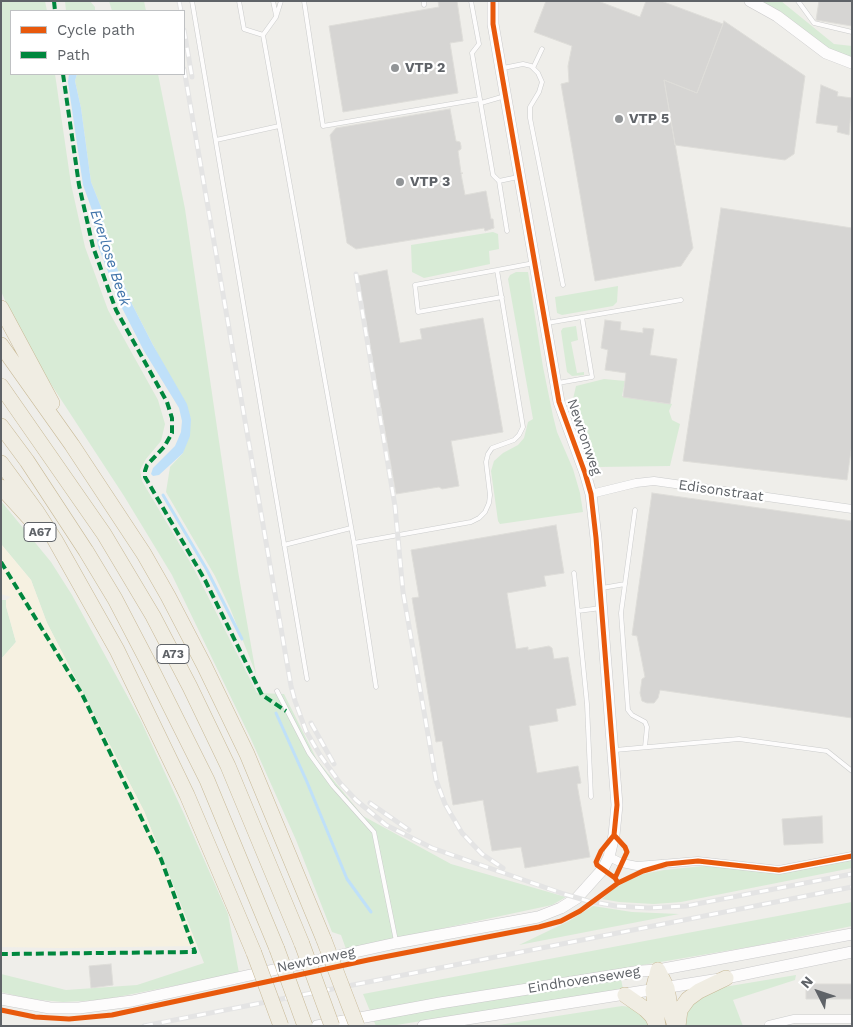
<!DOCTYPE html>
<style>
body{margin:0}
#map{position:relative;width:853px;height:1027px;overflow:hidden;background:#efeeea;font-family:"Work Sans",sans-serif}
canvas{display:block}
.frame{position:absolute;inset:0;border:2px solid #5f6368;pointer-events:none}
.legend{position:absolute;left:10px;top:10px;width:175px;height:65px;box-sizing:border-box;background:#fff;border:1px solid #bfc1c3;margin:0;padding:6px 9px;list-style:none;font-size:15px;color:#5f6368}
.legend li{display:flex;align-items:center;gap:10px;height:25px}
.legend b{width:25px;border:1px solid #bfc1c3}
.north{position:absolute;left:793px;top:967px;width:50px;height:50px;-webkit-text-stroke:4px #fff;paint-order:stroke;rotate:311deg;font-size:14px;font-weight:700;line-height:20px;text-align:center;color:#5f6368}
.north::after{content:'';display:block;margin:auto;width:18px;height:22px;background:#5f6368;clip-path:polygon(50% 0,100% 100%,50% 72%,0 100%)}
</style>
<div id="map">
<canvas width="853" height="1027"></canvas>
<div class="frame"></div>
<ul class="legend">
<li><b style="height:6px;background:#e8590c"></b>Cycle path</li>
<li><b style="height:6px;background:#00873e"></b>Path</li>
</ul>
<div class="north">N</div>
</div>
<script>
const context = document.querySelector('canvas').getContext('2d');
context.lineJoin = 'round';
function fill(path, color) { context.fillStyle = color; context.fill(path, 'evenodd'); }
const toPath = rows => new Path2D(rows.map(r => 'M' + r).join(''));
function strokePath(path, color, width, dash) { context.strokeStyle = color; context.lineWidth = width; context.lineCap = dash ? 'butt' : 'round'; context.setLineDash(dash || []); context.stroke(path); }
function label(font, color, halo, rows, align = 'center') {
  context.font = font + ' "Work Sans",sans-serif'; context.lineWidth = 4.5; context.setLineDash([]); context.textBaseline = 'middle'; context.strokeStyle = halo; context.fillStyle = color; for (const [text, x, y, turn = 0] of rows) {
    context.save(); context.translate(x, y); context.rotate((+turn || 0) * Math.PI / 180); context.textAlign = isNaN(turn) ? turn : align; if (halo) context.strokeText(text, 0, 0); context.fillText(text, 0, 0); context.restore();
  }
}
fill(toPath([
 [1,1,45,1,47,11,11,11,11,74,55,74,71,184,85,247,108,310,158,400,165,424,161,441,146,459,140,470,142,481,193,567,257,693,284,694,317,760,363,816,451,864,566,897,552,905,346,949,341,935,332,932,296,840,250,737,172,575,124,496,30,352,9,310,1,291],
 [65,1,90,1,95,7,95,11,66,11],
 [109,1,144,1,146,11,112,11],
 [762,1,781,1,834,44,852,46,852,59,834,52],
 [77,74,158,74,185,209,238,571,256,674,230,608,215,576,166,492,170,467,183,453,191,419,132,304,107,244,101,207,91,182,81,108,75,81],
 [493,232,498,234,499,249,489,251,490,264,424,278,412,272,411,245],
 [516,272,528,272,543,367,553,416,557,432,573,469,580,493,583,512,500,524,498,521,491,471,494,461,503,453,518,445,524,438,528,422,533,419,508,279,510,275],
 [618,286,617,302,613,306,562,315,557,313,555,297],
 [576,326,578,340,571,342,577,373,584,372,584,375,572,376,567,372,561,331,563,328],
 [604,379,625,381,622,396,672,404,669,411,672,420,680,424,670,466,598,467,573,399,576,386],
 [1,501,51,562,72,595,141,721,184,814,228,914,239,973,102,1000,63,1002,30,999,1,992,1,974,66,990,137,985,204,963,144,811,47,623,31,580,1,544],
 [1,600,6,600,6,606,16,642,1,659],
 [852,859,852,868,681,902,654,904,619,902,602,899,613,889,628,881,643,874,664,870,703,866,778,873],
 [852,902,852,926,755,946,370,1011,363,994],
 [593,906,632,912,679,914,519,945,569,921],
 [796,975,795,980,733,1000,743,1026,682,1026,686,1010,712,989],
 [621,979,623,989,390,1026,376,1026,373,1019],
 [622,1006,640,1008,649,1026,492,1026]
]), '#d8ebd6');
fill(toPath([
 [1,544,31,580,47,623,144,811,197,946,62,948,1,947,1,659,16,642,6,606,6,600,11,597,1,594]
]), '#f6f1e1');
fill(toPath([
 [69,74,77,74,75,81,81,108,91,182,101,207,107,244,132,304,153,345,187,404,191,419,190,436,183,453,159,475,153,476,151,474,153,468,175,446,181,432,182,421,179,408,144,351,122,308,98,246,92,210,83,185,68,82]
]), '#bfe0f9');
strokePath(toPath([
 [163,495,207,570,242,639],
 [276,713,307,782,347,879,371,912]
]), '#bfe0f9', 3);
const building = toPath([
 [438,1,457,1,463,41,450,43,458,93,343,112,329,26,439,7,438,1],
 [546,1,598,1,640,17,646,1,661,1,723,24,697,93,664,80,693,248,681,266,595,281,561,84,569,82,568,66,572,46,534,32,546,1],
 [819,1,852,1,852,26,816,20,819,1],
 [724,21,805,76,794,154,785,160,675,145,664,80,697,93,724,21],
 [821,85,838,92,837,96,852,98,849,135,837,132,838,126,816,123,821,85],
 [450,109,456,141,460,142,461,146,461,149,458,151,461,173,463,173,461,174,465,195,486,191,491,219,493,219,494,228,485,231,484,228,356,249,347,243,330,135,336,128,450,109],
 [721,208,852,228,852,443,847,480,683,461,721,208],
 [387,270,400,343,422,339,420,329,483,318,503,432,451,441,459,486,442,489,439,487,396,494,358,276,387,270],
 [605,320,621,322,620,330,643,333,643,328,654,329,650,355,677,359,670,404,623,397,626,373,605,370,608,350,601,348,605,320],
 [652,493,852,521,852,718,660,690,658,698,654,703,647,703,642,701,640,693,642,679,645,677,637,636,632,635,652,493],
 [556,525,564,573,544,576,546,586,507,593,516,649,528,647,528,650,549,646,552,648,554,659,568,657,576,705,556,709,558,721,529,726,537,773,578,766,581,783,577,784,590,857,525,868,521,847,492,851,483,800,453,805,442,741,436,742,412,598,419,597,411,550,556,525],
 [822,816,823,843,784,845,782,819,822,816],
 [111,964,113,985,91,988,89,966,111,964],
 [806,984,852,984,852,999,806,999,806,984]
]);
fill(building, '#d6d5d3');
strokePath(building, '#deddd9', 1);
const lane = toPath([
 [192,1,307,679],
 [239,1,244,29,263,35,354,543,376,687],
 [273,1,276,15],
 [304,1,323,126,480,99],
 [424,1,424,5],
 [471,1,479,44,472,53,493,175,499,181,507,231],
 [798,1,814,23,852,32],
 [263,35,276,17,281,1],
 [503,68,523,64,531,66,538,73,542,82,539,92,530,107,530,118,563,285],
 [533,68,542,49],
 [481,103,505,96],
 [216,140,279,126],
 [499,181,518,177],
 [497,270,415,285,418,312,502,297],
 [547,323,681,300],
 [558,383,592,377,582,317],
 [635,510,621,613,628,710,632,715,645,722,647,727,645,747],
 [354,543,471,522,479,518,485,512,489,503,490,495,486,462,488,454,492,448,514,440,519,435,523,427,497,270,534,263],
 [284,545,351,528],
 [574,573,587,704,591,797],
 [602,588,625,584],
 [578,611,601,608],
 [277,691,309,753,333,786,374,832,396,941],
 [615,750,739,739,827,751,852,771]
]);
const street = toPath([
 [591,494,636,483,654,481,852,509],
 [609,857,622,863,637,866,698,861,779,870,852,856],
 [769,1025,794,1019,852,1019]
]);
const secondary = toPath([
 [750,1,777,16,826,53,852,63],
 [1,999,50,1008,79,1008,132,1001,396,943,538,917,561,908,577,898,603,869,609,857,614,835,617,805,596,538,591,494,585,473,559,402,493,24,493,1],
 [317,1026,440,1003,641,971,658,970,852,934],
 [423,1026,726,978,852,952]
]);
const highway = toPath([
 [1,308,52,403],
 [1,345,72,445,144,554,168,596,204,665,247,754,324,940],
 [1,386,104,534,153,616,190,687,228,766,302,944],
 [1,426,27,461,86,551,115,599,150,666,207,780,277,949],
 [1,463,37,512,55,540,117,650,187,795,254,953],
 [1,487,31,520],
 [658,970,667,988,671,1013,675,1026],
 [625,995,645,1009,652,1016,656,1024],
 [658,1026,653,990,658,970],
 [678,1026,680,1010,688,999,699,991,726,978]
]);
strokePath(lane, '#cbcccc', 5);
strokePath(street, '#cbcccc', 9);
strokePath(secondary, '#cacacb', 12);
strokePath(highway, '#c8b996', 16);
strokePath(lane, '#fdfcfc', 4);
strokePath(street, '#fdfcfc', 8);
strokePath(secondary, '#fdfcfc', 11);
strokePath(highway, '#f0ede3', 15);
const rail = toPath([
 [179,1,181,11],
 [184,30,192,77],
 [184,69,291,686,295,701,306,731,320,755,340,783,356,800,386,825,432,848,564,894,588,901,616,906,649,908,686,906,852,874],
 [356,274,395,506,403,592,436,780,445,804,462,833,482,854,503,868],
 [311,723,334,764],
 [370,803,409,830],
 [144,1026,852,887]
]);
strokePath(rail, '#e4e4e4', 5);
strokePath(rail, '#fff', 3, [9]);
const highwayBridge = toPath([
 [324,940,357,1026],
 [302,944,332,1026],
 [277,949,305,1026],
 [254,953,281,1026]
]);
strokePath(highwayBridge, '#c8b996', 16, []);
strokePath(highwayBridge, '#f0ede3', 15);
strokePath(toPath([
 [54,1,55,11],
 [63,74,79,185,93,247,116,310,167,402,172,418,172,433,164,447,147,465,145,471,145,477,205,580,262,695,286,711],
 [1,562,82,694,161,859,195,952,1,954]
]), '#00873e', 4, [8, 4]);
strokePath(toPath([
 [493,1,493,24,559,402,585,473,591,494,596,538,617,805,614,835,625,847,627,852,615,878],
 [614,835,601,851,596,862,597,865,615,878,618,883],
 [1,1010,35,1017,69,1019,112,1015,368,960,539,927,561,921,580,911,618,883,643,871,667,864,698,861,779,870,852,856]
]), '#e8590c', 5);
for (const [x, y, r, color] of [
 [395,68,5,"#919496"],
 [619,119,5,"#919496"],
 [400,182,5,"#919496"]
]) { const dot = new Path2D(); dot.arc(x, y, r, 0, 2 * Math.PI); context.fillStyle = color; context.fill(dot); strokePath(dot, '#fff', 2); }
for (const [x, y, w] of [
 [40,532,32],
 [173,654,32]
]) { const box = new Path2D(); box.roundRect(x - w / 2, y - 9.5, w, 19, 4); context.fillStyle = '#fff'; context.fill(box); strokePath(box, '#5f6368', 1); }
label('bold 12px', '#5f6368', null, [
 ["A67",40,532],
 ["A73",173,654]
]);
label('bold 14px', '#5f6368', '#fff', [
 ["VTP 2",405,68],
 ["VTP 5",629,119],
 ["VTP 3",410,182]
], 'left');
label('14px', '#5f6368', '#fff', [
 ["Newtonweg",584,437,71],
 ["Edisonstraat",721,491,8],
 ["Newtonweg",316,960,-12],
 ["Eindhovenseweg",584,980,-9]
]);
label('italic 15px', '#4174aa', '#fff', [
 ["Everlose Beek",110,258,72]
]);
</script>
